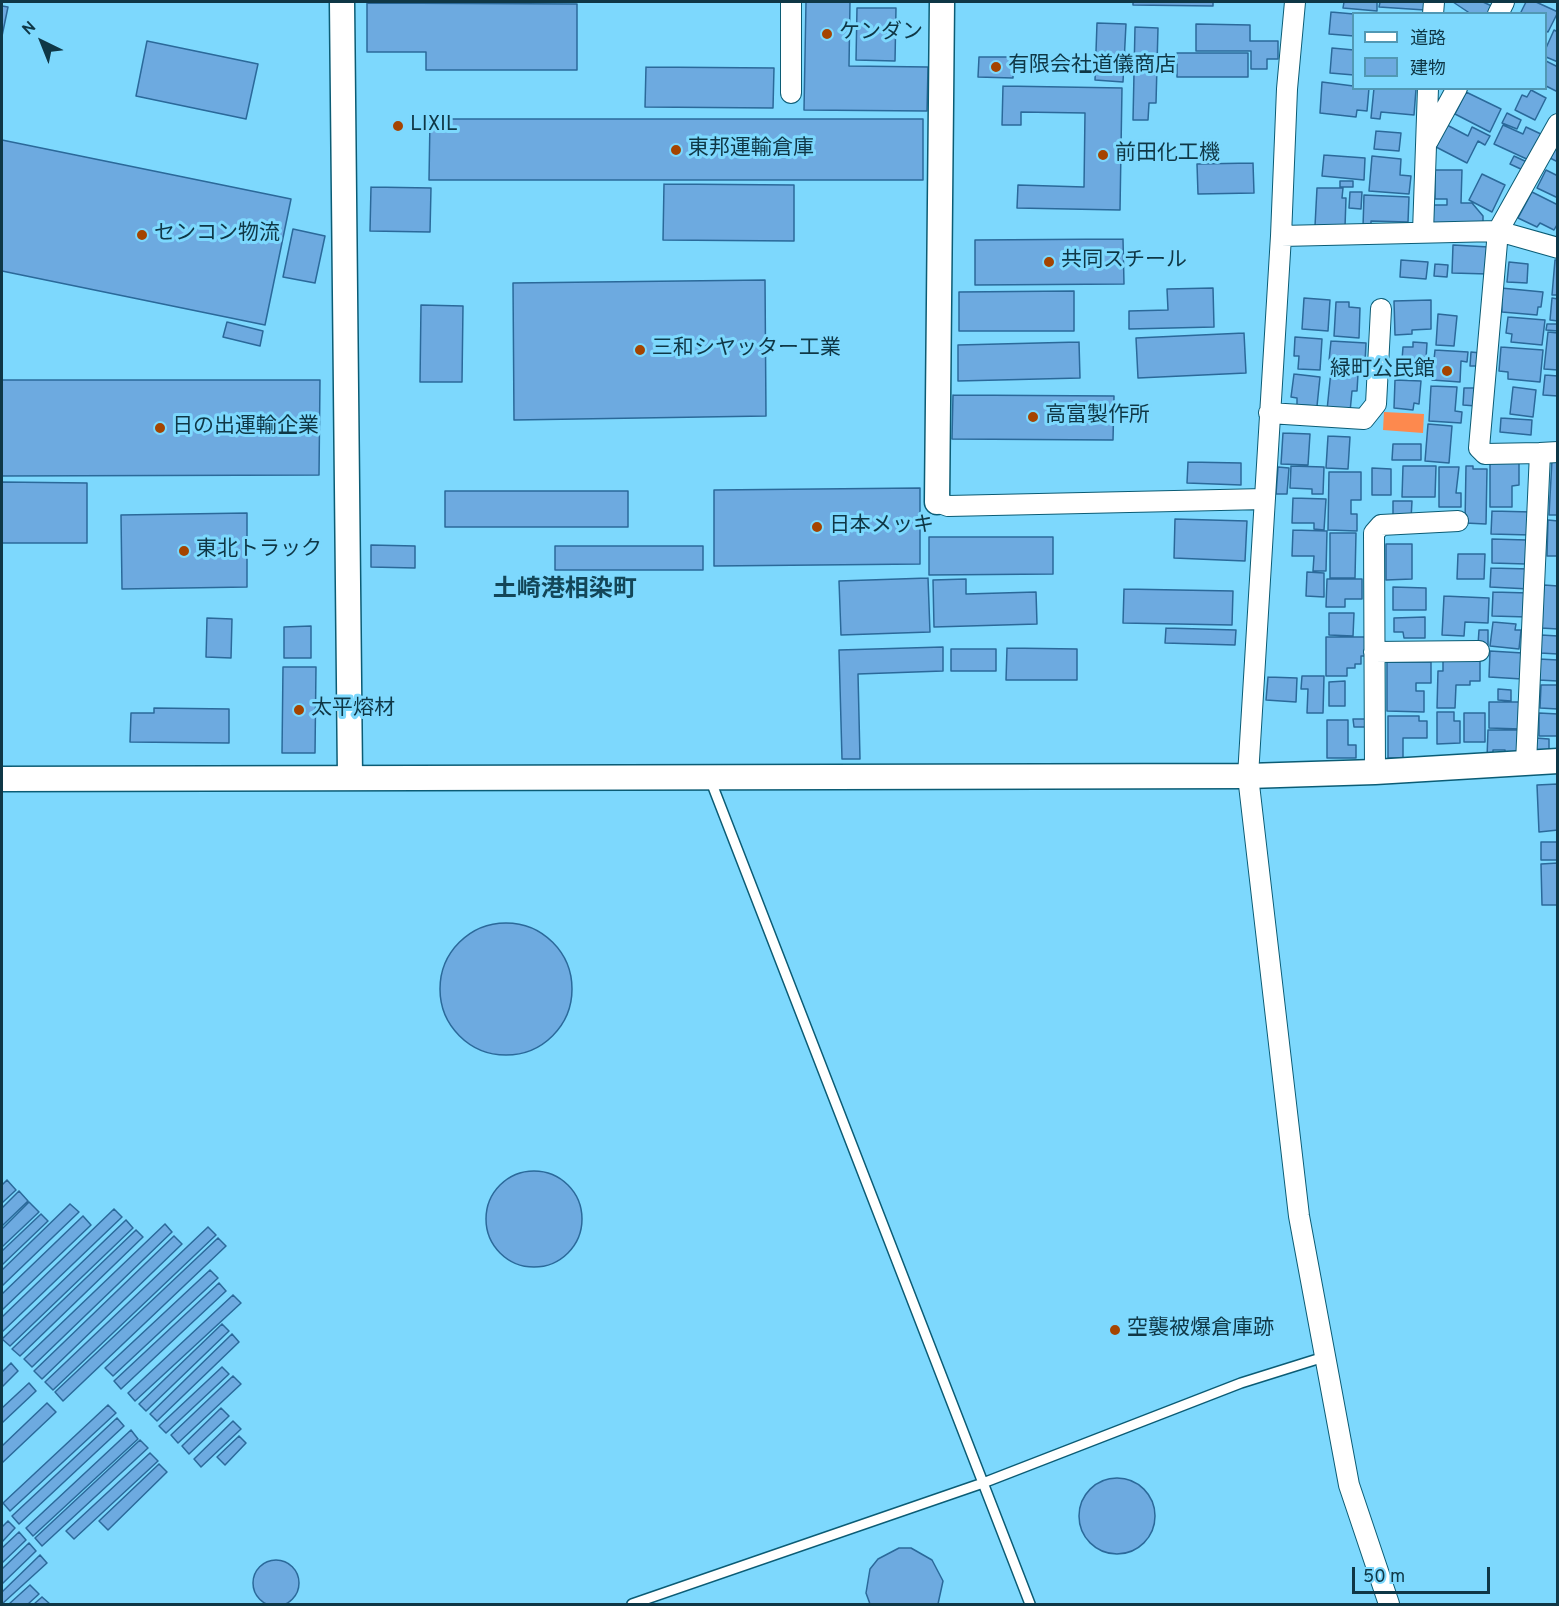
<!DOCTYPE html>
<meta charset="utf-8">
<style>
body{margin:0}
#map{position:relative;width:1559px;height:1606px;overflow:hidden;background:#7dd8fd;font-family:Overpass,"Noto Sans JP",sans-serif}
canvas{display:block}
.frame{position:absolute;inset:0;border:3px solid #0f3746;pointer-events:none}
.legend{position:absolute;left:1352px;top:12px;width:195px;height:78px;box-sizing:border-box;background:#7dd8fd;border:2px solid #5198b4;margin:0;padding:8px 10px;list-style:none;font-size:18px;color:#0f3746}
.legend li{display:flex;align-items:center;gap:12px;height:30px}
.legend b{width:30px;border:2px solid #5198b4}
.north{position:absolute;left:12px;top:12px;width:60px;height:60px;-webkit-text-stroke:4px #7dd8fd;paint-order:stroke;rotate:317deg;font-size:16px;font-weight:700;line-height:24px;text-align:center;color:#0f3746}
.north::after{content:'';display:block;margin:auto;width:21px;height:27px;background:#0f3746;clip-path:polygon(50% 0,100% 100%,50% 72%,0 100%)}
.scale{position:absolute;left:1352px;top:1567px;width:138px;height:27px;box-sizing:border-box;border:3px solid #0f3746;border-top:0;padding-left:8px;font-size:18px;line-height:21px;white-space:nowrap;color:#0f3746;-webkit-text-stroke:4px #7dd8fd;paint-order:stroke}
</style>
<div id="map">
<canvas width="1559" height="1606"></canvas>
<div class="frame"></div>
<ul class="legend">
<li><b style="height:8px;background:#fff"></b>道路</li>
<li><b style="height:16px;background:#6daae0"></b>建物</li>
</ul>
<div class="north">N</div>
<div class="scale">50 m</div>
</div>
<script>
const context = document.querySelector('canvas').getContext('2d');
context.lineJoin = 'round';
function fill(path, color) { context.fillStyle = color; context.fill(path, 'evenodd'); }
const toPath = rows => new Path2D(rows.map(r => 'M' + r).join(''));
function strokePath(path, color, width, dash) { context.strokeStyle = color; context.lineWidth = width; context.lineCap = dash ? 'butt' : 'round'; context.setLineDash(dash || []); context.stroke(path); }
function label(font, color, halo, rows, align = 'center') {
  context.font = font + ' Overpass,"Noto Sans JP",sans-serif'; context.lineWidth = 6; context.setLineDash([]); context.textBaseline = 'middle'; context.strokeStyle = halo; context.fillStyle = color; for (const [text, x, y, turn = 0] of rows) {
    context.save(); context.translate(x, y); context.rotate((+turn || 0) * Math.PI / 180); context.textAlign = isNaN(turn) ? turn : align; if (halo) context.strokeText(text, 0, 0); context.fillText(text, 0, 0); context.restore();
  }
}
fill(toPath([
 [1384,412,1424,414,1423,433,1383,430]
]), '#fd894e');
const building = toPath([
 [806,2,850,2,849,66,928,67,927,111,804,110,806,2],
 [1133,2,1213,2,1213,6,1133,5,1133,2],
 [1344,2,1377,2,1377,11,1343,8,1344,2],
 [1380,2,1426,2,1425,10,1379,7,1380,2],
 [1453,2,1483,2,1494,7,1491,14,1471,14,1453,2],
 [1526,2,1536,2,1558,12,1548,32,1546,31,1546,14,1520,14,1526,2],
 [367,3,577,4,577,70,426,70,426,52,367,52,367,3],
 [2,6,8,7,2,36,2,6],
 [857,8,896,8,895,61,856,60,857,8],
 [1331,12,1354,14,1354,36,1329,34,1331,12],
 [1097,23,1126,24,1123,82,1095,80,1097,23],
 [1196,24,1250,25,1250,41,1278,41,1278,59,1267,59,1267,69,1251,69,1251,51,1196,51,1196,24],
 [1135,27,1158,28,1156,103,1149,103,1148,120,1133,120,1135,27],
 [1554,30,1558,32,1558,62,1546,57,1546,48,1554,30],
 [147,41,258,64,246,119,136,96,147,41],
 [1332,48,1354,50,1354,75,1330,73,1332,48],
 [1177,53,1248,53,1248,77,1177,77,1177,53],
 [979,57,1013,57,1013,78,978,77,979,57],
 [1546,61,1558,67,1558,92,1546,86,1546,61],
 [646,67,774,68,773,108,645,107,646,67],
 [1322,82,1369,88,1367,111,1357,110,1356,117,1320,113,1322,82],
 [1003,86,1122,88,1120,210,1017,208,1018,185,1084,187,1085,113,1021,112,1021,125,1002,125,1003,86],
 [1374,88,1416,89,1414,115,1381,112,1380,119,1371,118,1374,88],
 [1531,90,1546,98,1535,120,1515,110,1522,95,1527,97,1531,90],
 [1466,92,1501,109,1490,132,1455,114,1466,92],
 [1507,113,1521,120,1517,129,1502,123,1507,113],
 [430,119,923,119,923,180,429,180,430,119],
 [1447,125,1468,136,1472,127,1490,136,1485,145,1478,141,1467,163,1436,147,1447,125],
 [1503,125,1523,134,1526,127,1543,135,1531,161,1494,144,1503,125],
 [1376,131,1401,133,1399,151,1374,149,1376,131],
 [2,140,291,199,265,325,2,271,2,140],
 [1558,145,1558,162,1550,158,1558,145],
 [1324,155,1365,158,1364,180,1322,176,1324,155],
 [1372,156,1401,159,1400,175,1411,176,1409,194,1369,191,1372,156],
 [1514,156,1529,163,1525,171,1510,164,1514,156],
 [1253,163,1254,193,1198,194,1197,164,1253,163],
 [1435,170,1462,170,1461,203,1472,203,1483,216,1483,225,1430,226,1431,205,1447,205,1447,199,1435,199,1435,170],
 [1546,170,1558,176,1558,198,1537,188,1546,170],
 [1482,174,1505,185,1492,212,1469,200,1482,174],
 [1340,181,1353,181,1353,187,1340,187,1340,181],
 [664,184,794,185,794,241,663,240,664,184],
 [371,187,431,188,430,232,370,231,371,187],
 [1317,188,1343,188,1342,198,1346,198,1345,227,1315,226,1317,188],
 [1350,192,1362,192,1361,209,1349,208,1350,192],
 [1532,192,1558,205,1558,223,1554,230,1540,223,1537,227,1518,218,1532,192],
 [1364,195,1409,197,1408,222,1371,221,1371,227,1363,227,1364,195],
 [293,229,325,236,315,283,283,277,293,229],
 [1123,239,1124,284,975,285,975,240,1123,239],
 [1453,245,1489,247,1488,274,1452,273,1453,245],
 [1401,260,1428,262,1426,279,1400,277,1401,260],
 [1555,260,1558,260,1558,295,1552,295,1555,260],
 [1509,262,1528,264,1527,283,1507,282,1509,262],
 [1435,264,1448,265,1447,277,1434,276,1435,264],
 [765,280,766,416,514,420,513,283,765,280],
 [1213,288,1214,327,1129,329,1129,311,1168,310,1167,289,1213,288],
 [1501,288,1543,292,1541,307,1538,307,1537,315,1502,312,1501,288],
 [1074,291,1074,331,959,331,959,292,1074,291],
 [1304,298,1330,300,1328,331,1302,329,1304,298],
 [1552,298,1558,299,1558,321,1550,320,1552,298],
 [1431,300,1431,329,1412,330,1412,334,1395,335,1394,301,1431,300],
 [1336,302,1349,302,1349,307,1360,308,1359,338,1334,336,1336,302],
 [421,305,463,306,462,382,420,382,421,305],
 [1438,314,1457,316,1454,346,1436,345,1438,314],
 [1508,317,1545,320,1542,345,1511,342,1512,334,1506,333,1508,317],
 [227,322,263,331,260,346,223,337,227,322],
 [1547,324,1558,324,1558,331,1546,330,1547,324],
 [1548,332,1558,333,1558,370,1544,369,1548,332],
 [1244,333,1246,373,1138,378,1136,338,1244,333],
 [1295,337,1322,339,1320,370,1298,369,1299,356,1294,356,1295,337],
 [1331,341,1366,343,1365,363,1329,361,1331,341],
 [1079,342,1080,378,958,381,958,345,1079,342],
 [1413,342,1427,343,1425,375,1401,373,1403,347,1413,347,1413,342],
 [1501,347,1543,350,1540,382,1508,379,1508,372,1499,371,1501,347],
 [1435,350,1468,352,1467,362,1461,361,1460,382,1432,380,1435,350],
 [1471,352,1481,353,1481,366,1470,366,1471,352],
 [1331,371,1358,374,1357,391,1352,391,1350,412,1327,410,1331,371],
 [1294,374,1320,377,1317,406,1297,405,1297,398,1291,397,1294,374],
 [1545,375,1558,376,1558,396,1543,395,1545,375],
 [2,380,320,380,319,475,2,476,2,380],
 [1395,380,1421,381,1419,404,1414,403,1413,410,1394,408,1395,380],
 [1431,386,1457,387,1455,411,1462,412,1461,423,1429,421,1431,386],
 [1513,387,1536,390,1533,417,1510,414,1513,387],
 [1464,388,1477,388,1476,406,1463,405,1464,388],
 [953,395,1114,396,1113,440,952,439,953,395],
 [1501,418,1532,420,1531,435,1500,432,1501,418],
 [1428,424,1452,426,1449,463,1425,461,1428,424],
 [1283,433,1310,434,1308,465,1281,464,1283,433],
 [1328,436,1350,437,1348,469,1326,468,1328,436],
 [1393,444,1421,444,1421,460,1392,460,1393,444],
 [1552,460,1558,460,1558,515,1549,515,1552,460],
 [1188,462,1241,463,1241,485,1187,483,1188,462],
 [1490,463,1519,463,1519,485,1512,486,1512,507,1490,507,1490,463],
 [1291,466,1324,467,1323,494,1312,494,1312,489,1290,488,1291,466],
 [1403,466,1436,466,1435,497,1402,497,1403,466],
 [1466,466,1473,466,1473,469,1487,469,1486,524,1465,523,1466,466],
 [1278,467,1289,468,1287,494,1276,494,1278,467],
 [1439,467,1459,467,1456,493,1461,493,1461,507,1439,507,1439,467],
 [1372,468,1391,469,1391,495,1372,495,1372,468],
 [1329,472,1361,472,1361,500,1351,500,1351,514,1357,514,1357,531,1328,530,1329,472],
 [2,482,87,483,87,543,2,543,2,482],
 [920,488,920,564,714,566,714,490,920,488],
 [445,491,628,491,628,527,445,527,445,491],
 [1293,498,1326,499,1324,530,1314,529,1314,523,1292,523,1293,498],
 [1393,501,1412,501,1411,519,1393,518,1393,501],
 [1492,511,1532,512,1531,535,1491,534,1492,511],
 [247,513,247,587,122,589,121,515,247,513],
 [1175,519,1247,521,1245,561,1174,558,1175,519],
 [1548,520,1558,521,1558,556,1547,556,1548,520],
 [1293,530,1327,531,1326,571,1313,571,1314,556,1292,556,1293,530],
 [1330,533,1356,533,1355,578,1330,578,1330,533],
 [929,537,1053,537,1053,574,929,575,929,537],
 [1492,539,1527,540,1526,564,1492,563,1492,539],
 [1386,544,1412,544,1412,579,1386,580,1386,544],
 [371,545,415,546,415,568,371,567,371,545],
 [555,546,703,546,703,570,555,570,555,546],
 [1458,554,1485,554,1484,579,1457,579,1458,554],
 [1491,568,1530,569,1529,589,1490,587,1491,568],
 [1307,572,1324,573,1324,597,1306,596,1307,572],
 [928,578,930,632,841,635,839,581,928,578],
 [966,579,966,594,1036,592,1037,624,934,627,933,580,966,579],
 [1327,579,1362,579,1362,599,1345,599,1345,607,1326,607,1327,579],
 [1544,585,1558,586,1558,629,1541,628,1544,585],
 [1393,587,1426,588,1426,610,1393,610,1393,587],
 [1124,589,1233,591,1232,625,1123,623,1124,589],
 [1493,592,1529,593,1528,617,1492,616,1493,592],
 [1444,596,1489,598,1488,623,1465,622,1464,636,1442,635,1444,596],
 [1329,613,1354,613,1353,636,1329,635,1329,613],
 [1425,617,1425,638,1404,638,1403,632,1394,632,1394,618,1425,617],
 [207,618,232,619,231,658,206,657,207,618],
 [1493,622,1516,624,1515,630,1521,630,1519,649,1490,646,1493,622],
 [311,626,311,658,284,658,284,627,311,626],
 [1166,628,1236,630,1235,645,1165,643,1166,628],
 [1479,630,1488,630,1488,645,1478,645,1479,630],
 [1541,635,1558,636,1558,654,1540,653,1541,635],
 [1326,637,1367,637,1366,656,1361,656,1361,664,1355,664,1355,668,1347,668,1347,676,1326,676,1326,637],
 [943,647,943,671,858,674,860,759,842,759,839,650,943,647],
 [1007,648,1077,649,1077,680,1006,680,1007,648],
 [951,649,996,649,996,671,951,671,951,649],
 [1490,651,1523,653,1522,679,1489,677,1490,651],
 [1443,658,1480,659,1480,681,1470,681,1470,685,1456,685,1455,708,1437,708,1438,671,1443,671,1443,658],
 [1539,659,1558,660,1558,681,1538,680,1539,659],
 [1387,662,1431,662,1431,683,1416,683,1416,691,1424,691,1424,712,1387,711,1387,662],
 [283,667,316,667,315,753,282,753,283,667],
 [1302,676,1324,676,1323,713,1307,713,1308,689,1301,689,1302,676],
 [1268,677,1297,678,1296,702,1266,700,1268,677],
 [1345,681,1345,706,1329,706,1329,682,1345,681],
 [1541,685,1558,685,1558,709,1540,708,1541,685],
 [1498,689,1511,690,1511,701,1498,700,1498,689],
 [1489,702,1522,702,1521,729,1489,728,1489,702],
 [154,708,229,709,229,743,130,742,131,713,154,713,154,708],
 [1437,712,1454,712,1454,721,1460,721,1460,743,1437,744,1437,712],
 [1464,713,1485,713,1485,742,1464,742,1464,713],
 [1539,713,1558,714,1558,736,1539,736,1539,713],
 [1388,716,1419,716,1419,721,1427,721,1427,738,1403,738,1403,758,1388,758,1388,716],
 [1353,719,1366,719,1366,727,1354,727,1353,719],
 [1327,720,1348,720,1348,745,1356,745,1356,758,1327,758,1327,720],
 [1488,730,1521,730,1520,756,1505,756,1505,750,1493,750,1493,758,1487,758,1488,730],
 [1536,738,1549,739,1549,755,1536,755,1536,738],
 [1558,784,1558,830,1539,832,1537,785,1558,784],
 [1541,842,1558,842,1558,860,1541,860,1541,842],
 [1558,863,1558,905,1542,905,1541,864,1558,863],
 '440 989a66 66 0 1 1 132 0a66 66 0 1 1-132 0Z',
 '486 1219a48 48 0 1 1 96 0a48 48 0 1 1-96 0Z',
 [7,1180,16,1190,2,1203,2,1185,7,1180],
 [19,1191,28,1201,2,1226,2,1208,19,1191],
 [29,1202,39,1212,2,1247,2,1229,29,1202],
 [70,1204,79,1212,2,1286,2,1270,70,1204],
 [114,1209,122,1217,2,1332,2,1317,114,1209],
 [41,1214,48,1221,2,1265,2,1251,41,1214],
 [83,1216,91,1225,2,1310,2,1294,83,1216],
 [126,1220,133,1228,10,1346,2,1339,126,1220],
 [165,1224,172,1232,32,1367,24,1359,165,1224],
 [208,1227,216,1235,53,1390,45,1382,208,1227],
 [136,1230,143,1237,20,1356,12,1349,136,1230],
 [174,1236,182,1244,42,1379,34,1371,174,1236],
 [218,1238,226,1246,63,1401,55,1392,218,1238],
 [210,1270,218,1278,113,1376,105,1368,210,1270],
 [219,1283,226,1291,121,1389,114,1381,219,1283],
 [233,1295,241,1303,135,1401,128,1393,233,1295],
 [222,1324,229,1331,146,1411,139,1404,222,1324],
 [232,1334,239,1342,157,1421,150,1414,232,1334],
 [11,1363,18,1371,2,1387,2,1372,11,1363],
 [222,1367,229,1374,166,1433,159,1426,222,1367],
 [233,1376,241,1384,178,1443,171,1435,233,1376],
 [29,1383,36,1391,2,1423,2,1408,29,1383],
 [47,1403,56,1412,2,1463,2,1446,47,1403],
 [108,1405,116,1413,10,1511,3,1503,108,1405],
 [221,1408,229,1416,189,1454,182,1446,221,1408],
 [117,1418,124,1426,19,1524,12,1516,117,1418],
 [233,1421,241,1429,201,1467,194,1459,233,1421],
 [131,1430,138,1439,33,1536,26,1528,131,1430],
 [239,1436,246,1443,225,1465,217,1457,239,1436],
 [140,1440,148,1448,42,1546,35,1538,140,1440],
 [150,1453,158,1461,74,1539,66,1531,150,1453],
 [159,1464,167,1472,108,1530,99,1521,159,1464],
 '1079 1516a38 38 0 1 1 76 0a38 38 0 1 1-76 0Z',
 [8,1521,15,1528,2,1542,2,1527,8,1521],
 [19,1532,26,1540,2,1563,2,1548,19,1532],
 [29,1543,36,1551,2,1584,2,1569,29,1543],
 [899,1548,911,1548,932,1560,943,1581,938,1604,870,1604,866,1593,870,1569,878,1559,899,1548],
 [40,1555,47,1563,2,1604,2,1592,40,1555],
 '253 1583a23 23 0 1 1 46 0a23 23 0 1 1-46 0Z',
 [30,1585,39,1594,28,1604,9,1604,30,1585],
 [42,1597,50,1604,34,1604,42,1597]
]);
fill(building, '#6daae0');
strokePath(building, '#2b699a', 1.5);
const service = toPath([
 [710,779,1030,1604],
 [632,1604,983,1483,1241,1383,1324,1357]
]);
const minor = toPath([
 [1295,2,1287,89,1281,236,1248,776,1299,1216,1349,1485,1389,1604],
 [1433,14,1434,2],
 [1498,14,1504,2],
 [791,93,791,2],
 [1428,141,1457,88],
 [1423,232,1428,88],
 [1281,236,1498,231,1558,248],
 [1269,413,1364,419,1376,404,1381,309],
 [1540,453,1485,454,1479,448,1498,231,1558,124],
 [937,502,948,506,1265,499],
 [1374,652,1479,651],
 [1526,763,1540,453,1558,452],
 [1375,772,1374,533,1381,525,1458,521]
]);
const tertiary = toPath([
 [342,2,350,777],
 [937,502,942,2],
 [2,779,1248,776,1375,772,1558,761]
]);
strokePath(service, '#0b5c75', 12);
strokePath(minor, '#0b5c75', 22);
strokePath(tertiary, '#0b5c75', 27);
strokePath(service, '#fff', 9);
strokePath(minor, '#fff', 20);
strokePath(tertiary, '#fff', 24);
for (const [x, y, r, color] of [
 [827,34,6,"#a54400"],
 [996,67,6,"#a54400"],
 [398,126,6,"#a54400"],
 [676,150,6,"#a54400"],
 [1103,155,6,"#a54400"],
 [142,235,6,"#a54400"],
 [1049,262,6,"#a54400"],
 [640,350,6,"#a54400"],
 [1447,371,6,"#a54400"],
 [1033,417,6,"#a54400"],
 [160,428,6,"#a54400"],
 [817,527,6,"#a54400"],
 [184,551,6,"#a54400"],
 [299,710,6,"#a54400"],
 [1115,1330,6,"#a54400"]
]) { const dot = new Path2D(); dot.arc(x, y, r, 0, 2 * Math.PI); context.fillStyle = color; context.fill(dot); strokePath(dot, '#7dd8fd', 2); }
label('21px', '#0f3746', '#7dd8fd', [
 ["ケンダン",839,34],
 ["有限会社道儀商店",1008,67],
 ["LIXIL",410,126],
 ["東邦運輸倉庫",688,150],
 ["前田化工機",1115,155],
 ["センコン物流",154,235],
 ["共同スチール",1061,262],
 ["三和シヤッター工業",652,350],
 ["緑町公民館",1435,371,"right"],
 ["高富製作所",1045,417],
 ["日の出運輸企業",172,428],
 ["日本メッキ",829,527],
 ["東北トラック",196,551],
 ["太平熔材",311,710],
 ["空襲被爆倉庫跡",1127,1330]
], 'left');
label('bold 24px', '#134658', '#7dd8fd', [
 ["土崎港相染町",565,591]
]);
</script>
